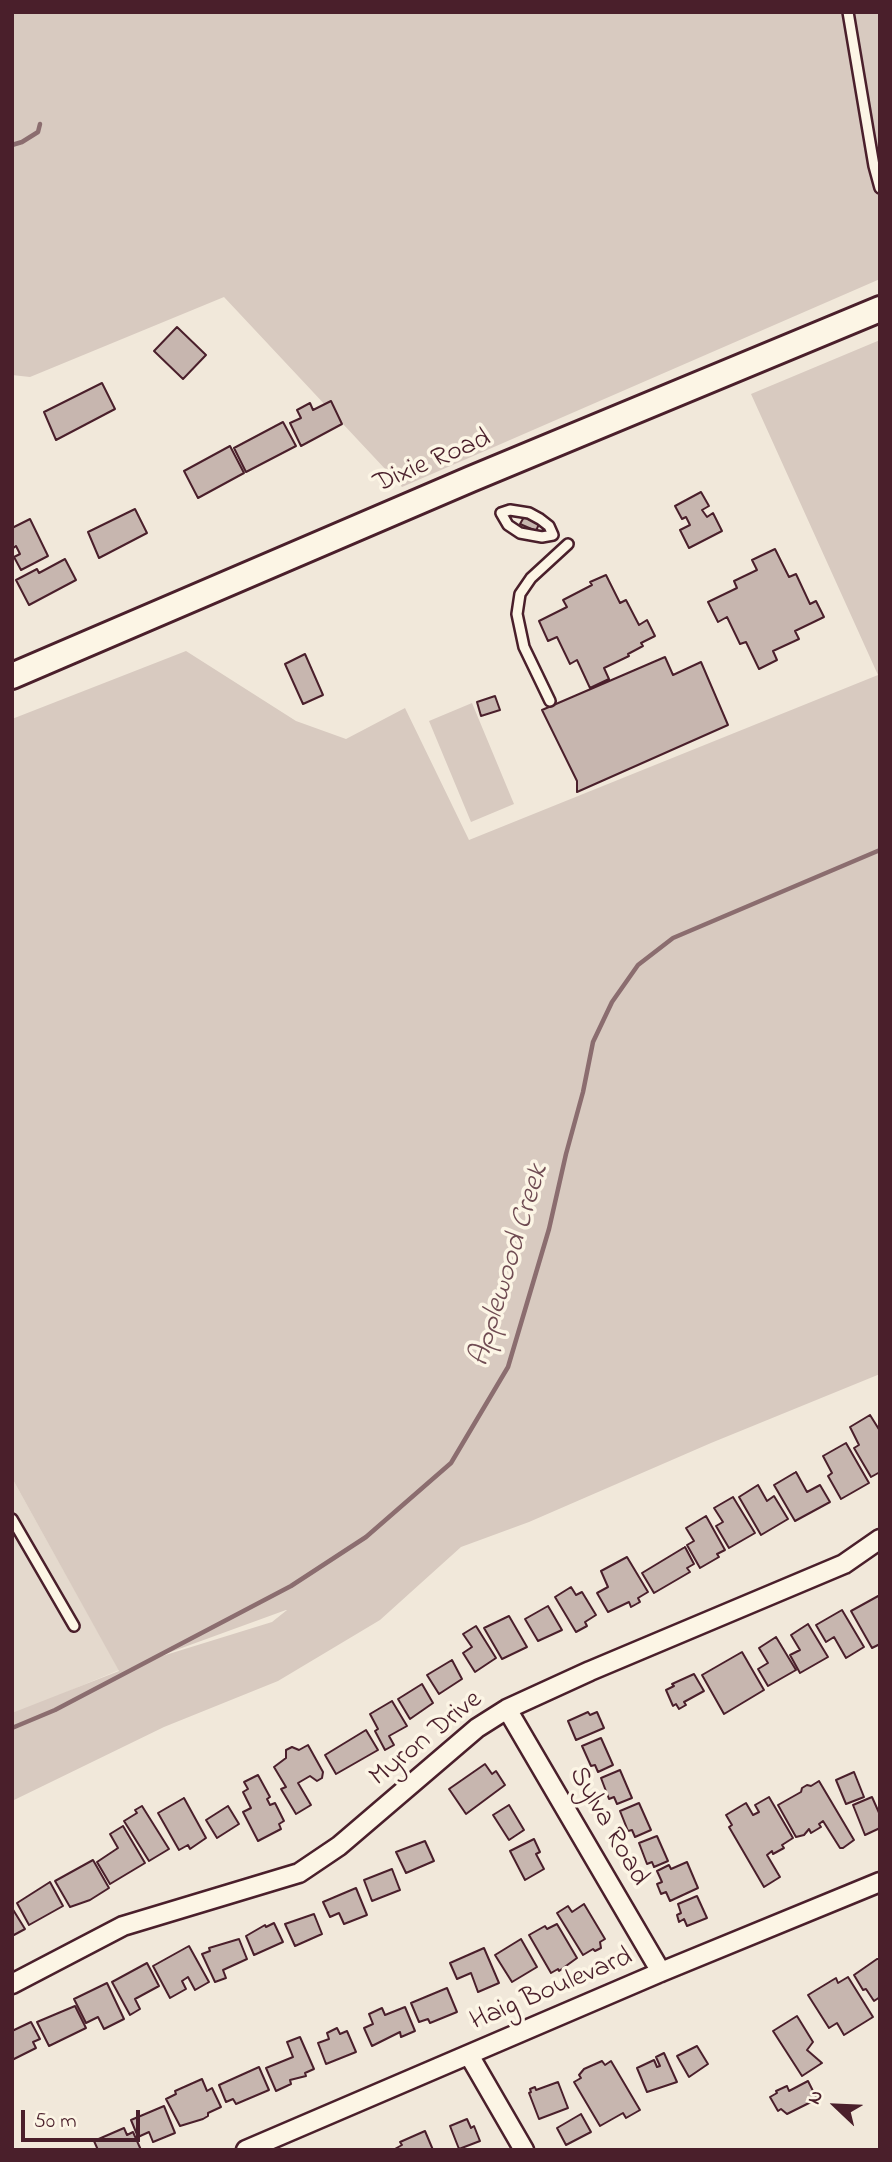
<!DOCTYPE html>
<style>
body{margin:0}
#map{position:relative;width:892px;height:2162px;overflow:hidden;background:#f1e8da;font-family:"Indie Flower",sans-serif}
canvas{display:block}
.frame{position:absolute;inset:0;border:14px solid #4a1f2b;pointer-events:none}
.north{position:absolute;left:801px;top:2071px;width:70px;height:70px;-webkit-text-stroke:5px #fcf5e5;paint-order:stroke;rotate:293deg;font-size:19px;font-weight:700;line-height:28px;text-align:center;color:#4a1f2b}
.north::after{content:'';display:block;margin:auto;width:24px;height:32px;background:#4a1f2b;clip-path:polygon(50% 0,100% 100%,50% 72%,0 100%)}
.scale{position:absolute;left:21px;top:2110px;width:119px;height:32px;box-sizing:border-box;border:4px solid #4a1f2b;border-top:0;padding-left:9px;font-size:21px;line-height:24px;white-space:nowrap;color:#4a1f2b;-webkit-text-stroke:5px #fcf5e5;paint-order:stroke}
</style>
<div id="map">
<canvas width="892" height="2162"></canvas>
<div class="frame"></div>
<div class="north">N</div>
<div class="scale">50 m</div>
</div>
<script>
const context = document.querySelector('canvas').getContext('2d');
context.lineJoin = 'round';
function fill(path, color) { context.fillStyle = color; context.fill(path, 'evenodd'); }
const toPath = rows => new Path2D(rows.map(r => 'M' + r).join(''));
function strokePath(path, color, width, dash) { context.strokeStyle = color; context.lineWidth = width; context.lineCap = dash ? 'butt' : 'round'; context.setLineDash(dash || []); context.stroke(path); }
function label(font, color, halo, rows, align = 'center') {
  context.font = font + ' "Indie Flower",sans-serif'; context.lineWidth = 7; context.setLineDash([]); context.textBaseline = 'middle'; context.strokeStyle = halo; context.fillStyle = color; for (const [text, x, y, turn = 0] of rows) {
    context.save(); context.translate(x, y); context.rotate((+turn || 0) * Math.PI / 180); context.textAlign = isNaN(turn) ? turn : align; if (halo) context.strokeText(text, 0, 0); context.fillText(text, 0, 0); context.restore();
  }
}
fill(toPath([
 [12,1478,119,1670,12,1715]
]), '#e4d9cd');
fill(toPath([
 [12,12,880,12,880,279,402,487,224,297,30,377,12,375],
 [880,340,880,1374,711,1443,529,1522,461,1547,380,1620,278,1681,164,1727,12,1801,12,1713,119,1671,12,1478,12,719,186,651,296,721,346,739,405,708,469,840,878,675,751,394],
 [287,1610,272,1622,146,1661,286,1610],
 [472,703,514,804,471,822,429,721]
]), '#d8cac0');
strokePath(toPath([
 [12,145,22,142,38,132,40,124],
 [12,1728,55,1710,291,1586,366,1537,451,1463,508,1367,549,1229,566,1154,583,1092,593,1042,612,1002,638,965,673,938,880,850]
]), '#8b6d6f', 4.5);
const building = toPath([
 [177,327,206,355,183,379,154,351,177,327],
 [102,383,115,409,56,440,44,412,102,383],
 [331,401,342,424,301,446,290,423,301,418,297,410,310,403,313,410,331,401],
 [283,422,296,446,246,472,234,448,283,422],
 [230,446,244,473,198,498,184,471,230,446],
 [701,492,709,506,702,510,707,517,713,513,722,531,689,548,680,530,690,525,686,517,682,519,675,506,701,492],
 [135,509,147,533,99,558,88,532,135,509],
 [524,517,539,524,536,531,520,524,524,517],
 [30,519,48,556,21,570,14,557,20,554,16,546,12,549,12,528,30,519],
 [775,549,789,577,796,574,810,604,816,601,824,617,795,631,799,639,773,651,777,660,759,669,746,642,740,644,727,617,718,622,708,602,737,588,734,581,757,570,752,560,775,549],
 [65,559,76,580,29,605,16,580,37,569,39,573,65,559],
 [606,575,620,603,626,600,639,625,647,620,655,636,641,643,643,646,628,654,629,656,604,668,609,679,590,688,577,660,570,664,557,637,548,641,539,621,567,607,563,600,592,585,590,582,606,575],
 [305,654,323,695,303,704,285,664,305,654],
 [665,657,673,675,701,662,728,725,577,792,577,781,542,710,665,657],
 [495,696,500,710,481,716,477,702,495,696],
 [870,1415,880,1431,880,1472,871,1477,854,1448,859,1445,850,1427,870,1415],
 [846,1443,869,1483,841,1499,828,1476,832,1473,823,1456,846,1443],
 [796,1472,807,1492,820,1485,830,1502,795,1521,774,1485,796,1472],
 [758,1485,767,1501,774,1496,788,1519,761,1535,739,1497,758,1485],
 [733,1497,755,1533,729,1548,716,1526,723,1522,714,1508,733,1497],
 [706,1516,725,1550,717,1554,719,1557,700,1568,687,1545,694,1541,686,1528,706,1516],
 [685,1547,694,1564,687,1568,690,1572,654,1593,642,1573,685,1547],
 [627,1557,648,1592,638,1598,640,1602,631,1607,629,1602,608,1612,597,1593,608,1587,601,1571,627,1557],
 [571,1587,576,1595,582,1592,596,1615,585,1622,587,1626,576,1632,555,1597,571,1587],
 [880,1595,880,1644,872,1648,851,1611,880,1595],
 [548,1606,562,1630,538,1641,525,1619,548,1606],
 [842,1610,864,1647,846,1658,834,1637,826,1642,816,1625,842,1610],
 [509,1616,527,1647,502,1659,484,1628,509,1616],
 [808,1624,828,1657,800,1673,790,1655,800,1650,791,1635,808,1624],
 [476,1626,496,1658,475,1672,463,1653,472,1647,463,1634,476,1626],
 [776,1637,796,1670,768,1686,758,1669,768,1663,759,1648,776,1637],
 [742,1652,764,1690,724,1714,702,1675,742,1652],
 [452,1660,462,1679,439,1694,427,1675,452,1660],
 [694,1674,704,1691,684,1702,686,1705,679,1709,676,1704,673,1706,666,1690,674,1686,672,1684,694,1674],
 [422,1684,433,1703,410,1719,398,1699,422,1684],
 [392,1701,407,1726,389,1736,394,1745,385,1750,375,1731,378,1729,370,1714,392,1701],
 [588,1712,590,1715,597,1712,604,1728,576,1740,568,1721,588,1712],
 [366,1730,378,1750,336,1774,325,1755,366,1730],
 [601,1738,613,1765,598,1772,595,1765,591,1766,582,1746,601,1738],
 [308,1745,323,1772,322,1778,317,1781,310,1776,298,1783,311,1805,296,1814,281,1789,286,1787,274,1767,286,1758,286,1750,292,1747,299,1750,308,1745],
 [485,1764,492,1774,496,1771,505,1785,466,1814,449,1789,485,1764],
 [620,1770,632,1798,617,1804,614,1797,609,1799,601,1778,620,1770],
 [854,1772,864,1797,846,1804,836,1780,854,1772],
 [258,1775,270,1797,267,1799,270,1805,275,1803,284,1821,279,1824,281,1829,258,1841,243,1812,251,1808,243,1792,248,1789,244,1782,258,1775],
 [819,1781,854,1840,843,1848,840,1848,823,1821,819,1824,821,1827,811,1833,809,1829,804,1835,796,1837,778,1805,801,1792,802,1788,807,1785,811,1786,819,1781],
 [769,1797,793,1838,782,1845,784,1848,773,1854,772,1851,767,1855,780,1877,764,1887,729,1827,732,1825,726,1815,746,1803,753,1815,759,1812,755,1805,769,1797],
 [872,1797,880,1815,880,1828,865,1835,853,1805,872,1797],
 [184,1798,206,1838,190,1849,188,1845,179,1850,158,1813,184,1798],
 [639,1803,651,1830,635,1837,632,1830,628,1831,620,1811,639,1803],
 [509,1805,524,1830,509,1840,493,1815,509,1805],
 [142,1806,169,1849,149,1861,124,1821,137,1813,135,1810,142,1806],
 [228,1806,239,1824,217,1838,206,1820,228,1806],
 [123,1826,145,1863,110,1884,97,1862,118,1848,110,1834,123,1826],
 [657,1836,668,1861,654,1867,652,1862,647,1864,639,1843,657,1836],
 [534,1839,540,1852,536,1854,544,1869,525,1880,510,1851,534,1839],
 [425,1841,434,1861,406,1873,396,1852,425,1841],
 [93,1860,109,1888,90,1900,70,1907,55,1881,93,1860],
 [687,1862,698,1888,670,1901,666,1892,661,1894,657,1884,662,1882,657,1871,669,1865,671,1869,687,1862],
 [392,1869,400,1890,372,1901,364,1880,392,1869],
 [50,1882,63,1906,29,1925,17,1903,50,1882],
 [356,1888,367,1915,344,1924,339,1913,330,1917,323,1902,356,1888],
 [697,1896,707,1918,687,1926,684,1919,679,1922,677,1915,681,1913,678,1904,697,1896],
 [584,1904,605,1939,600,1942,601,1948,595,1951,593,1949,583,1955,557,1913,568,1906,572,1912,584,1904],
 [12,1908,25,1929,12,1936,12,1908],
 [314,1914,322,1934,295,1946,285,1924,314,1914],
 [274,1923,283,1942,254,1955,246,1936,265,1925,266,1927,274,1923],
 [557,1924,577,1958,559,1971,558,1969,551,1973,529,1935,545,1926,547,1929,557,1924],
 [239,1939,247,1959,223,1970,226,1978,215,1982,202,1954,210,1951,209,1948,239,1939],
 [521,1939,537,1967,512,1982,495,1955,521,1939],
 [189,1946,209,1982,195,1990,188,1977,182,1981,186,1989,170,1998,153,1966,189,1946],
 [484,1948,499,1983,478,1992,471,1973,457,1979,450,1963,484,1948],
 [877,1959,880,1959,880,1997,874,2001,866,1989,863,1990,854,1975,877,1959],
 [147,1963,159,1986,135,1999,140,2009,130,2015,112,1982,147,1963],
 [848,1977,873,2017,844,2035,837,2023,829,2028,808,1995,836,1978,838,1983,848,1977],
 [107,1983,124,2019,104,2029,98,2017,86,2023,74,1999,107,1983],
 [447,1988,457,2012,430,2023,428,2019,419,2022,411,2003,447,1988],
 [75,2006,86,2028,49,2046,37,2022,75,2006],
 [405,2007,415,2031,401,2037,400,2032,372,2046,364,2028,373,2024,369,2014,382,2008,385,2015,405,2007],
 [797,2016,813,2042,807,2050,822,2063,802,2076,773,2031,797,2016],
 [31,2022,40,2039,33,2042,36,2048,12,2060,12,2031,31,2022],
 [337,2028,340,2034,347,2031,356,2052,326,2064,318,2043,329,2039,327,2033,337,2028],
 [300,2037,314,2069,305,2073,306,2076,290,2080,291,2084,276,2091,266,2068,293,2057,287,2042,300,2037],
 [697,2046,708,2064,689,2077,677,2056,697,2046],
 [664,2053,677,2082,647,2092,637,2068,654,2060,657,2067,660,2066,656,2057,664,2053],
 [602,2061,605,2065,611,2061,640,2110,626,2118,623,2113,600,2126,574,2082,581,2078,579,2075,584,2069,602,2061],
 [259,2067,269,2090,236,2104,233,2099,226,2102,219,2085,259,2067],
 [202,2079,207,2091,212,2088,221,2107,208,2113,208,2116,203,2119,180,2126,166,2099,176,2094,175,2091,202,2079],
 [808,2081,817,2099,787,2114,781,2109,778,2111,770,2097,777,2093,776,2091,787,2086,789,2091,808,2081],
 [558,2082,568,2108,539,2119,529,2093,531,2092,530,2089,535,2087,536,2090,558,2082],
 [164,2106,175,2133,153,2142,149,2132,138,2137,131,2120,164,2106],
 [581,2114,591,2132,566,2145,557,2128,581,2114],
 [467,2119,471,2128,474,2126,480,2141,459,2149,450,2126,467,2119],
 [124,2128,127,2135,133,2132,141,2150,98,2150,94,2141,124,2128],
 [425,2131,433,2150,393,2150,402,2145,400,2142,425,2131]
]);
fill(building, '#c7b6af');
strokePath(building, '#4a1f2b', 2);
const service = toPath([
 [848,12,874,166,880,188],
 [510,510,529,513,540,519,549,526,553,535,542,537,520,533,508,525,501,513,510,510],
 [550,701,524,647,517,614,520,594,531,578,568,544],
 [12,1519,74,1626]
]);
const minor = toPath([
 [507,1709,661,1972],
 [12,1984,123,1926,299,1873,339,1846,477,1728,507,1709,590,1671,844,1564,880,1539],
 [469,2055,524,2150],
 [246,2150,661,1972,880,1882]
]);
const secondary = toPath([
 [12,676,471,479,880,309]
]);
strokePath(service, '#4a1f2b', 14);
strokePath(minor, '#4a1f2b', 23);
strokePath(secondary, '#4a1f2b', 30);
strokePath(service, '#fcf5e5', 9);
strokePath(minor, '#fcf5e5', 18);
strokePath(secondary, '#fcf5e5', 24);
label('28px', '#4a1f2b', '#fcf5e5', [
 ["Dixie Road",433,463,-23],
 ["Myron Drive",427,1740,-39],
 ["Sylva Road",607,1827,60],
 ["Haig Boulevard",552,1991,-23]
]);
label('italic 30px', '#704c53', '#fcf5e5', [
 ["Applewood Creek",511,1266,-73]
]);
</script>
